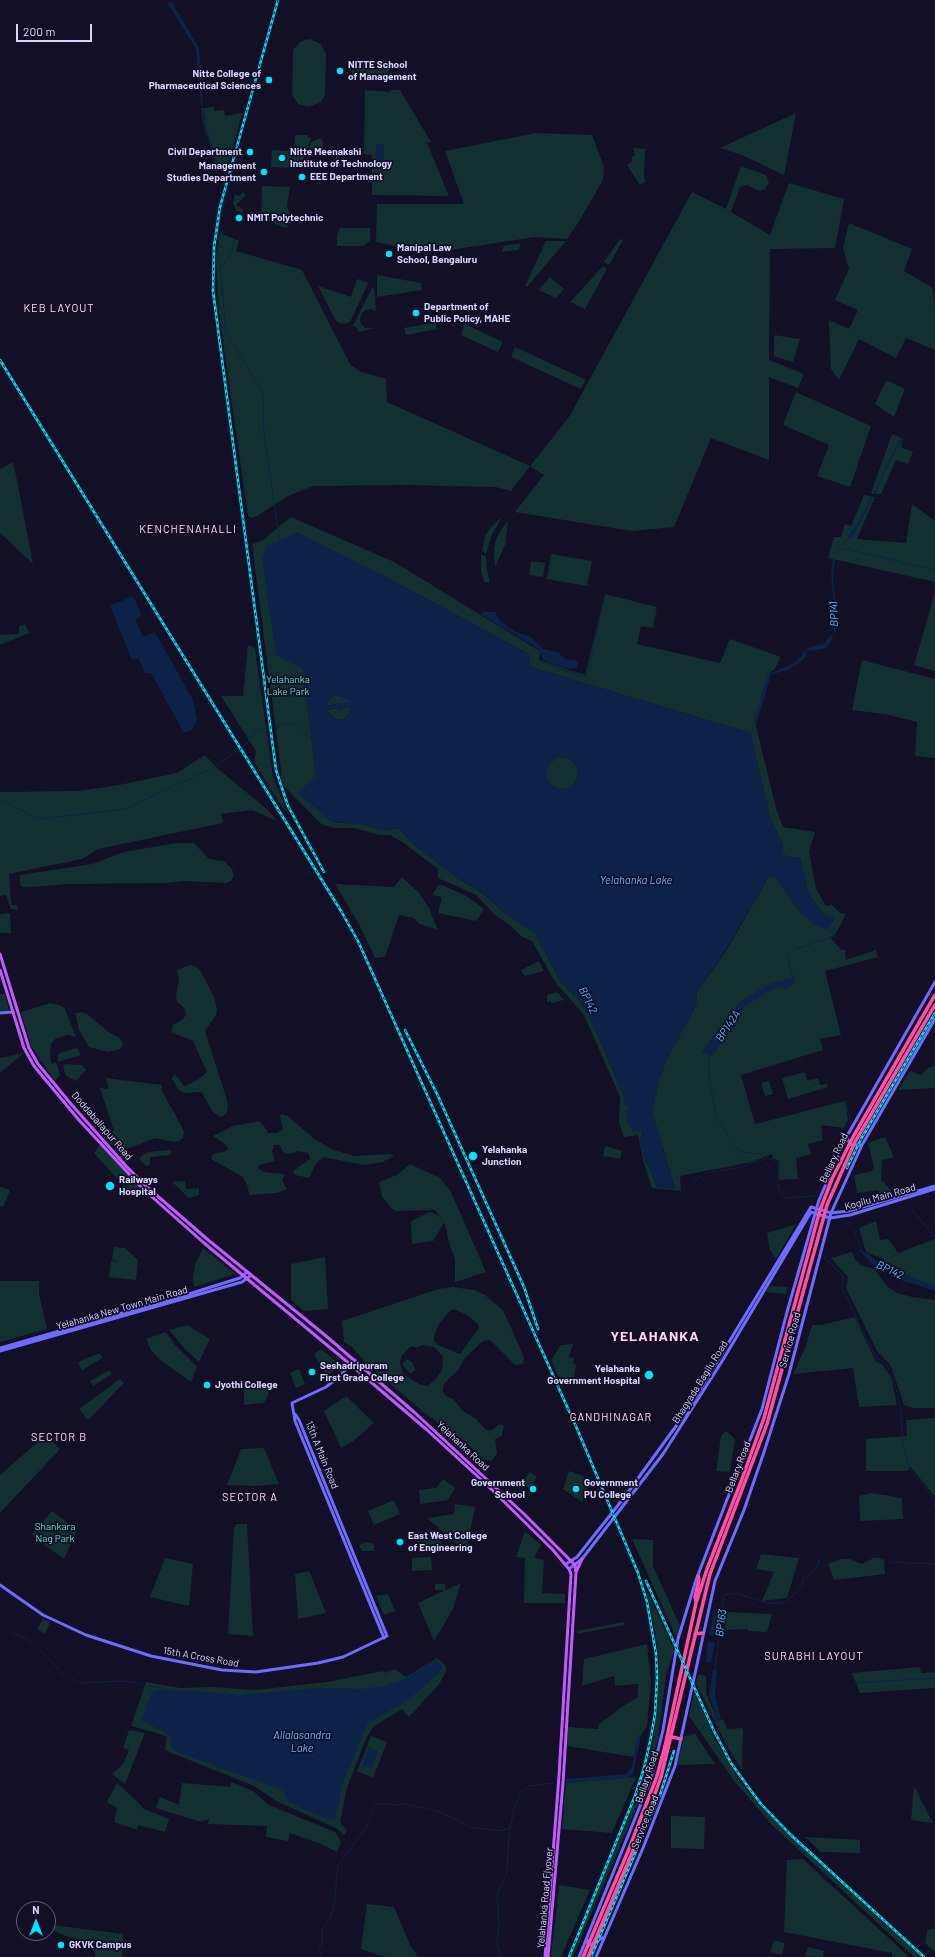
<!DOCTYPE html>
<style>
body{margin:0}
#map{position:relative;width:935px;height:1957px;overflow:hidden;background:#130f26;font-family:Barlow,sans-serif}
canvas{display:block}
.north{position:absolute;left:16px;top:1901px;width:40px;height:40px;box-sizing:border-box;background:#130f26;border:1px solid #625e7d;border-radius:50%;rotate:0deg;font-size:11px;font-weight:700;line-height:16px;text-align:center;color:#d9d4ff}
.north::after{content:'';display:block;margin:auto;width:14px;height:18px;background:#00e5ff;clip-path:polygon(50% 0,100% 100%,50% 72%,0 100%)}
.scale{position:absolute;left:16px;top:24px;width:76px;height:18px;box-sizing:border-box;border:2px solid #d9d4ff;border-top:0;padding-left:5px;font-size:12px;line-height:14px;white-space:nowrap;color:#d9d4ff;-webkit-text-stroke:3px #130f26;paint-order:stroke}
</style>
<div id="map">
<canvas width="935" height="1957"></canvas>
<div class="north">N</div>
<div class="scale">200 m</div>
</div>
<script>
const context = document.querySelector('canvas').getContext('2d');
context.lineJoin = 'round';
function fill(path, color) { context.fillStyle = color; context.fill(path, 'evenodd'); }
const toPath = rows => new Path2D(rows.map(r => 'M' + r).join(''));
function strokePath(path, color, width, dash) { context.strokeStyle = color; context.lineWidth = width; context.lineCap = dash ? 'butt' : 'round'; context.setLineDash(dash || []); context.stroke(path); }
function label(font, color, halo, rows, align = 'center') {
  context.font = font + ' Barlow,sans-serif'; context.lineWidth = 3.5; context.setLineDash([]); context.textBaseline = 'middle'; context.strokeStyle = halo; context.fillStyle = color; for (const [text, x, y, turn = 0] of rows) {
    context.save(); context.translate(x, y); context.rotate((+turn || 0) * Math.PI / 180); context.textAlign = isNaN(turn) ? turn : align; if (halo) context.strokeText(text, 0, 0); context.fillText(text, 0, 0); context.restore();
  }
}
fill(toPath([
 [310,39,321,44,326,54,325,95,321,102,309,107,298,104,292,94,293,50,301,41],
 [386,60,391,78,352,78,352,61],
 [365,90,390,92,391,90,400,90,431,142,427,143,449,196,372,195,372,155,364,154],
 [214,107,214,111,224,110,225,116,242,113,228,166,218,166,205,124,204,108],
 [796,113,784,175,742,155,720,148],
 [536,133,592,135,604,167,603,180,578,223,567,239,535,237,431,253,376,242,377,204,464,204,445,151],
 [295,135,308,135,308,137,311,138,307,150,294,150],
 [320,138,323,141,323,151,309,150,311,142],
 [633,148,645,149,644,178,646,181,640,185,627,165,633,161,631,158,635,155],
 [272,150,304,152,304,168,271,167],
 [741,166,766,175,769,183,765,189,760,191,747,185,740,187,731,212,770,235,789,183,844,199,835,248,770,249,769,360,804,374,798,388,769,377,769,460,711,438,674,527,632,531,515,512,544,475,530,466,511,491,496,487,405,485,314,486,288,496,257,516,251,518,248,516,219,313,216,258,220,233,239,241,236,251,302,270,350,364,359,371,386,379,387,402,530,466,569,417,692,192,726,209],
 [262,186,290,187,287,206,290,213,287,228,261,219],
 [243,192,246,195,236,205,244,210,242,213,236,210,233,203,235,194,239,196],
 [849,223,912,249,904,271,933,288,935,308,935,350,906,338,896,358,859,339,839,380,831,369,829,320,849,329,858,310,835,300,849,269,843,248],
 [340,228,370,228,370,241,363,246,337,246,337,236],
 [620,239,623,240,609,265,604,262],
 [546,241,566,241,527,287,525,286],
 [521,243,518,250,501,252,504,246],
 [603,266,607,269,585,309,570,302],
 [377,275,421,283,422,290,377,297],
 [550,277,564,289,556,298,539,290],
 [357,279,367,282,368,284,350,322,341,324,336,321,318,286,351,297],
 [374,287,376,311,371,309,366,310,362,313,360,319,361,324,365,328,375,328,358,332,357,328,353,326,372,288],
 [433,323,436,323,437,329,406,335,404,328],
 [465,324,503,342,498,352,461,335],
 [774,335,800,339,793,362,774,356],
 [515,347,586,380,581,389,511,357],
 [886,380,905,389,894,417,875,404],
 [796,392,871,426,850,487,817,476,829,445,783,425],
 [892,434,903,439,901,447,913,452,908,464,896,460,881,494,873,494,871,493],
 [13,462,18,485,33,564,0,533,0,469],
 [864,495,875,497,857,539,906,543,912,504,935,521,935,582,828,558,834,537,841,537,845,524,851,526],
 [291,517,394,562,540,651,539,660,585,675,605,594,657,607,653,628,641,626,637,644,720,663,730,639,781,657,774,670,771,671,754,722,757,722,756,726,776,808,783,827,815,832,809,851,816,889,826,906,832,905,840,913,846,914,835,935,830,937,841,950,845,950,846,960,876,950,878,957,825,971,841,1035,820,1039,823,1050,741,1075,755,1124,845,1101,848,1120,844,1128,821,1125,823,1140,808,1144,811,1154,796,1158,798,1179,779,1180,779,1161,773,1158,772,1154,752,1162,680,1176,681,1191,652,1188,644,1164,638,1135,624,1137,619,1123,620,1097,584,1015,555,982,532,941,521,936,512,927,495,915,476,895,438,878,438,869,405,844,390,835,380,835,355,828,333,828,321,824,283,785,252,544,263,540],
 [384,576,527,653,530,658,529,664,531,667,750,733,770,817,783,846,782,853,786,856,800,858,809,895,824,915,835,919,802,914,776,878,769,876,726,951,697,992,696,1005,666,1061,659,1079,652,1112,675,1188,657,1187,648,1164,645,1161,642,1131,626,1110,629,1110,628,1105,625,1105,624,1096,592,1022,578,999,561,982,535,933,509,916,477,889,460,880,411,842,400,829,394,828,386,831,362,824,332,822,299,793,316,776,303,669],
 [502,517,492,535,486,554,482,551,485,536,491,527],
 [508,521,505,545,495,567,494,555,495,543,500,531],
 [551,554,592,561,587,586,547,579],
 [481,555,486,556,487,570,490,582,484,582,481,570],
 [531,561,545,563,543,577,529,575],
 [935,592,935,671,914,665],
 [25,624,29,633,0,645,0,635,19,634,19,626],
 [248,645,255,648,273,777,286,810,285,812,254,762,256,751,221,696,243,696],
 [862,660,935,679,935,758,915,756,917,722,885,714,852,710],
 [335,695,343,696,349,699,351,703,341,703,326,706,329,699],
 [351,707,349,714,342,720,335,719,327,711,335,708,341,710,343,708],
 [205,755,218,769,267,809,277,821,252,810,221,814,223,823,98,849,82,859,9,874,11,905,17,905,18,910,11,909,6,895,0,896,0,792,77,791,114,786,177,773],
 '546 773a16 16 0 1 1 32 0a16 16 0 1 1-32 0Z',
 [176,843,194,843,209,859,224,861,232,869,234,875,231,881,226,883,183,881,167,883,69,884,30,887,22,887,20,885,20,875,92,864,124,852],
 [402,877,420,894,429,908,438,930,419,924,414,918,399,915,385,957,375,958,359,924,335,884,394,887],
 [439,884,465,895,484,909,476,921,438,913,442,897,432,895],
 [10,913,11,933,0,933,0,914],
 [539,961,544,971,525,976,521,970],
 [190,965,198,968,201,972,214,997,217,1010,216,1015,205,1031,226,1097,228,1106,227,1112,223,1116,220,1117,212,1111,202,1092,184,1093,179,1090,172,1079,174,1075,177,1076,183,1085,185,1086,199,1079,207,1072,193,1041,171,1032,173,1025,183,1019,186,1015,185,1009,177,1002,176,996,179,979,177,970],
 [557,992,564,1000,551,1003,551,1001,547,1002,547,995],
 [0,994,5,994,9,1011,0,1012],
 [50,1003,62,1006,65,1009,76,1037,67,1035,55,1039,51,1044,50,1056,52,1064,55,1062,57,1065,60,1075,55,1081,31,1046,21,1012],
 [82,1012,87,1014,110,1033,119,1037,123,1044,121,1049,108,1052,89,1047,79,1030,75,1013],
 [75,1048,78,1049,81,1055,58,1062,58,1054],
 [24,1053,0,1073,0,1058],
 [65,1064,82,1065,86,1070,76,1081,66,1076,63,1067],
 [935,1066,935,1088,898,1090,910,1071,921,1075,929,1067],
 [805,1072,807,1081,818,1078,820,1085,827,1084,828,1087,788,1099,782,1078],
 [105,1078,162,1085,162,1091,181,1125,184,1132,183,1138,179,1141,173,1142,155,1138,130,1148,125,1148,122,1144,113,1147,102,1136,114,1131,100,1088,109,1089],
 [769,1081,773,1094,765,1096,761,1083],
 [281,1114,288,1116,313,1138,333,1150,355,1156,390,1154,394,1156,383,1162,364,1165,323,1157,315,1165,309,1178,295,1175,293,1171,310,1159,308,1153,298,1151,289,1154,284,1153,279,1145,274,1145,272,1151,275,1161,259,1165,258,1168,264,1172,285,1174,282,1181,287,1189,277,1193,249,1195,248,1187,243,1177,211,1159,213,1154,225,1151,228,1149,226,1145,213,1136,233,1126,259,1121,264,1126,268,1133,277,1133,283,1129,280,1117],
 [885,1137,894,1157,882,1160,881,1180,892,1191,880,1197,879,1190,857,1193,854,1175,872,1171,874,1167,868,1143],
 [101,1143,138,1187,131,1194,94,1153],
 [605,1146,622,1151,620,1159,603,1156],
 [171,1150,171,1155,150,1157,150,1165,146,1166,139,1158,148,1152],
 [410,1164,440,1178,451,1192,486,1272,455,1282,455,1259,449,1243,445,1224,435,1210,396,1211,390,1207,382,1197,379,1182,397,1175],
 [185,1181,186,1189,199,1188,199,1195,189,1198,172,1182],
 [0,1187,10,1190,3,1207,0,1206],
 [430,1212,438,1215,444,1223,433,1241,412,1244,411,1221],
 [876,1221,880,1240,889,1239,898,1253,935,1239,935,1286,915,1284,903,1281,897,1277,883,1259,866,1252,859,1228],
 [796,1224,776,1259,770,1250,767,1233],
 [114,1247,125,1248,138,1260,136,1280,109,1277,111,1261,122,1262,112,1260],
 [203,1248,235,1274,194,1287,193,1278,195,1264],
 [852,1252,855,1259,861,1265,874,1269,888,1287,897,1293,912,1297,935,1300,935,1408,912,1408,904,1405,891,1366,877,1351,846,1288,848,1277,831,1258],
 [325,1257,328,1309,304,1311,291,1300,291,1264],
 [0,1281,39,1281,39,1294,47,1329,0,1342],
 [769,1286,788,1287,786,1294,766,1292],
 [453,1287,474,1290,485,1295,503,1310,524,1357,523,1364,515,1365,490,1340,483,1341,465,1358,458,1371,450,1377,444,1384,443,1391,445,1395,454,1400,463,1411,476,1419,485,1429,490,1431,500,1424,504,1425,502,1436,495,1439,497,1453,492,1461,483,1459,460,1437,446,1432,436,1421,423,1412,366,1363,352,1347,344,1342,342,1321,438,1289],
 [454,1309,467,1315,478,1324,479,1328,460,1354,440,1346,434,1341,434,1336,439,1324,450,1311],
 [422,1345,434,1347,442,1355,443,1359,442,1370,435,1380,427,1386,419,1384,403,1374,400,1362,402,1355,409,1348,413,1346,416,1348],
 [855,1317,876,1362,882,1364,891,1377,897,1405,859,1407,853,1368,793,1374,805,1348,812,1325,821,1325],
 [187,1325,210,1339,199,1362,185,1349,169,1330],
 [166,1332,175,1345,197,1367,191,1382,159,1359,151,1350,146,1339],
 [573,1344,569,1357,574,1358,573,1363,576,1365,573,1381,565,1380,563,1387,551,1360,561,1345],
 [321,1349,341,1365,326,1377,314,1354],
 [100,1353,103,1358,82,1370,78,1362],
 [407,1359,412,1362,416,1370,410,1374,402,1364],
 [299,1369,305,1384,296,1388,290,1373],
 [109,1370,112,1374,93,1386,90,1381],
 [120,1379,124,1383,88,1420,79,1409],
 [265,1384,269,1394,264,1403,244,1405,244,1387],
 [346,1396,374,1423,352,1442,341,1448,324,1411],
 [935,1418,935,1497,911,1467,907,1471,866,1471,866,1439,907,1436,906,1420],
 [726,1431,735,1439,730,1472,716,1471,721,1436],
 [46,1435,60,1449,0,1513,0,1475],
 [264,1448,279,1484,256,1486,227,1485,241,1449],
 [569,1471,583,1476,588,1490,582,1502,563,1489],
 [530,1472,537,1477,529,1489,521,1484],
 [443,1479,455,1488,448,1500,420,1504,419,1490,436,1488],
 [872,1493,902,1498,903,1519,860,1521,859,1496],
 [394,1500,400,1514,374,1525,368,1511],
 [455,1504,475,1507,466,1552,427,1518,454,1514],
 [52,1511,77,1530,64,1559,31,1535],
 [236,1524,247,1524,253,1636,228,1634,234,1527,236,1527],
 [430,1531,447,1548,418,1549,417,1532],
 [525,1531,541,1545,534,1558,544,1560,542,1593,565,1594,565,1603,524,1603,525,1558,516,1557],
 [632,1539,653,1540,653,1566,680,1626,677,1639],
 [366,1542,374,1544,374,1551,362,1551,359,1545],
 [761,1554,799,1558,787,1598,762,1601,774,1572,756,1569],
 [431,1557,432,1570,412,1571,412,1558],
 [165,1558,193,1564,189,1606,150,1597],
 [873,1558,879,1558,884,1560,885,1574,834,1580,828,1564,842,1559,849,1559,862,1564],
 [309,1571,326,1613,298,1619,295,1574],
 [461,1583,453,1609,434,1641,418,1603,445,1590,435,1590,435,1584,445,1584,446,1590],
 [646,1591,647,1591,674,1650,666,1676,658,1740,639,1802,573,1957,570,1957,635,1801,653,1741,657,1710,659,1657,653,1619],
 [388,1594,395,1611,384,1615,376,1596],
 [727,1612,772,1614,767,1632,748,1631,748,1629,724,1630],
 [43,1619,50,1622,45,1634,37,1629],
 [624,1622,624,1625,577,1634,577,1631],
 [647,1644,651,1682,648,1714,647,1726,641,1736,638,1736,634,1757,567,1746,568,1727,598,1729,599,1724,623,1706,638,1697,638,1684,615,1686,614,1676,582,1686,584,1659],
 [437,1658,446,1666,446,1671,440,1683,409,1717,402,1709,373,1727,366,1739,347,1788,340,1822,347,1831,344,1835,336,1828,276,1801,254,1786,169,1752,165,1749,167,1737,160,1734,131,1726,146,1682,181,1688,213,1687,255,1690,327,1682,383,1671,384,1673,395,1669,406,1677],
 [919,1667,922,1673,935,1672,935,1688,860,1693,852,1673],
 [698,1674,706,1676,706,1693,718,1721,723,1719,727,1729,743,1728,742,1770,728,1748,696,1683],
 [694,1692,716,1741,739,1780,757,1802,821,1865,921,1957,914,1957,772,1825,735,1782,689,1716],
 [129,1730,145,1733,125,1784,112,1774,123,1764,129,1750,123,1748],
 [695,1734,715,1764,677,1765,684,1737],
 [371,1736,387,1742,373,1778,357,1771],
 [636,1777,612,1833,562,1829,566,1783],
 [231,1782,253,1791,269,1805,335,1832,341,1842,337,1852,321,1844,290,1833,288,1841,266,1837,267,1826,208,1824,209,1819,201,1822,156,1808,160,1797,179,1805,182,1783,230,1787],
 [117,1783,142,1806,142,1808,169,1819,165,1832,138,1825,137,1830,114,1822,117,1808,107,1802],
 [914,1786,933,1823,911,1820],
 [671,1816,705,1817,704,1849,671,1848],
 [805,1837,860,1840,860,1853,821,1852],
 [803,1859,909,1957,892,1957,892,1953,784,1932,787,1860],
 [559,1885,590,1890,561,1957,551,1957],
 [367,1904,394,1907,410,1945,418,1957,385,1957,361,1949],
 [51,1925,123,1934,122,1955,126,1957,94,1957,97,1945,63,1935,51,1929],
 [935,1928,935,1952,925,1943,927,1930],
 [774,1940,785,1943,782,1955,770,1952],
 [808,1947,824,1951,823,1957,805,1956]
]), '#12302f');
fill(toPath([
 [172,2,199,48,203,106,201,106,196,49,168,4],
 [201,108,204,108,205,124,218,166,215,166,213,154,203,125],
 [376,144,384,144,384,163,376,163],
 [900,438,903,439,885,471,876,494,873,494],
 [870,498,873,499,852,538,847,537,859,521],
 [297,532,384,576,527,653,530,658,529,664,531,667,750,733,770,817,783,846,782,853,786,856,800,858,809,895,824,915,835,918,827,930,813,924,802,914,776,878,769,876,725,951,697,992,696,1005,666,1061,659,1079,652,1111,675,1189,657,1187,648,1164,645,1161,639,1137,643,1135,642,1131,633,1132,628,1123,625,1110,629,1110,628,1105,625,1105,624,1096,592,1022,578,999,561,982,535,933,509,916,478,889,460,880,411,842,400,829,394,828,386,831,362,824,332,822,298,792,316,776,303,669,276,655,262,560,266,547],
 [335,695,348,699,350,703,338,703,334,705,327,706,329,699],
 [351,707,349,714,342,720,335,719,327,711,334,708,339,711,343,708],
 [559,757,571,760,578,770,576,782,566,789,553,787,546,776,549,764],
 [833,559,835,559,833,576,837,621,836,633,833,631,835,618,831,573],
 [133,596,142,616,135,619,143,637,155,632,193,700,197,719,192,730,184,733,151,673,145,673,138,658,132,660,110,606],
 [483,612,495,612,499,620,516,632,530,636,543,649,557,652,565,659,576,660,578,663,577,668,569,669,545,661,542,658,539,649,482,615],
 [829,636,833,637,827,648,810,651,807,648,824,644],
 [804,651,807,654,803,660,789,669,771,675,757,722,754,721,768,674,793,664,801,657],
 [797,977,792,986,783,990,782,987,773,989,745,1006,739,1013,742,1015,712,1056,701,1052,740,1002,769,984],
 [858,1249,869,1254,875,1260,924,1282,935,1286,935,1291,905,1281,874,1266],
 [714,1612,719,1614,716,1636,709,1635],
 [708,1642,715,1643,711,1663,705,1662],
 [435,1660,442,1665,442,1670,425,1686,405,1702,367,1724,342,1785,335,1821,311,1813,289,1802,282,1790,180,1753,172,1749,169,1735,141,1720,152,1692,157,1690,197,1691,241,1695,317,1688,362,1689,383,1686,403,1680],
 [713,1670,717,1671,715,1695,721,1719,718,1721,709,1695],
 [638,1735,641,1736,633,1773,631,1776,626,1778,566,1783,566,1779,626,1774,632,1767],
 [369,1747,378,1751,371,1768,362,1765]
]), '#0c2248');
strokePath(toPath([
 [218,164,235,163,219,223,218,244,226,333,263,393,264,435,280,541],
 [220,269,229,257,235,239],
 [839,549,849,538],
 [834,559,839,550,847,549,935,570],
 [831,637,835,632],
 [804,653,809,649],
 [539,662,585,677,587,675,605,595],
 [750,733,755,727,756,721],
 [0,800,40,819,126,809,214,767,246,744,256,730,292,723,311,738],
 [793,978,788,959,789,953,793,950,835,936,829,928],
 [709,1055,709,1077,717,1119,740,1152,761,1154,768,1158],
 [614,1086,619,1085],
 [846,1101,850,1121,848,1124],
 [692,1184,705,1173,738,1168,768,1158,778,1162,778,1185,781,1193,785,1198,816,1196,822,1183,820,1181],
 [912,1210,935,1237],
 [842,1220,854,1231,862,1252],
 [824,1257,843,1276,842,1288,876,1358,884,1362,891,1372,900,1404,903,1445,909,1467,932,1496,935,1506],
 [891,1562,935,1564],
 [9,1631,34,1643,62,1673,66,1676],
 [715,1670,724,1595,736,1593,767,1603,780,1603,791,1598,796,1592,803,1586,803,1578,813,1573,818,1565,819,1557],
 [71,1678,79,1683,122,1681,142,1684],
 [854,1683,935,1678],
 [148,1685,168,1690],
 [712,1718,717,1718],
 [696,1732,701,1730,708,1723],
 [686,1735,692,1733],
 [639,1736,643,1732],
 [322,1957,318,1950,322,1943,322,1930,330,1918,334,1904,338,1865,365,1829,376,1805,379,1803,394,1805,405,1804,438,1811,471,1827,500,1831,509,1828],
 [501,1957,497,1944,499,1926,497,1895,507,1872,509,1833,515,1805,521,1792,529,1786,562,1782]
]), '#0c2248', 1);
strokePath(toPath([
 [0,1013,13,1012],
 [847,1137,849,1142,852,1145,862,1145],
 [0,1348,192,1293,240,1278,246,1273],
 [0,1351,242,1282,250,1276],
 [355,1360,340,1376,326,1387,292,1403,295,1421,384,1638],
 [566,1564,577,1557,623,1499,687,1411,811,1207,831,1213,849,1211,935,1186],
 [569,1569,582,1559,663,1454,721,1363,811,1212,830,1218,850,1215,935,1189],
 [0,1585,43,1615,86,1635,151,1656,222,1670,256,1672,318,1663,343,1657,387,1636,299,1420,295,1414],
 [587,1939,587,1942,590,1945,604,1937],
 [579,1957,651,1779,663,1730,678,1639,696,1580,762,1409,787,1312,819,1200,847,1136,935,982],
 [596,1957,643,1848,675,1766,715,1581,744,1510,764,1452,789,1374,831,1213,862,1145,935,1019]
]), '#6f6bff', 3);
strokePath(toPath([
 [0,954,29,1048,38,1064,71,1104,126,1166,146,1186,207,1239,326,1336,414,1412,523,1513,575,1565,576,1573,563,1783,548,1957],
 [0,970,24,1048,34,1066,78,1119,142,1188,204,1243,351,1365,426,1429,488,1486,552,1549,569,1569,571,1574,559,1776,545,1957],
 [576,1572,582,1559]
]), '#c25bff', 3);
strokePath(toPath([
 [696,1602,695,1597,699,1580,698,1576],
 [695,1634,703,1633],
 [672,1737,681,1739],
 [583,1957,629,1849,657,1776,665,1746,696,1603,707,1569,742,1479,764,1418,820,1210,832,1179,853,1137,935,995],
 [588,1957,643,1827,661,1777,710,1574,767,1424,827,1205,855,1142,935,1005]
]), '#ff4fa3', 3.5);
const rail = toPath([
 [278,0,220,207,214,247,213,291,276,770,288,806,324,872],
 [0,360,341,911,358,941,578,1431,638,1573,647,1602,656,1654,657,1678,655,1714,651,1737,644,1768,635,1796,569,1957],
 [405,1030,438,1096,524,1287,538,1329],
 [847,1168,861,1139,935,1013],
 [646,1581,714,1731,731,1763,749,1788,761,1804,791,1835,924,1957],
 [591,1957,660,1795,674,1751]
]);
strokePath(rail, '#00e5ff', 2.5);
strokePath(rail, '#130f26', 1, [3]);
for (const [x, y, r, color] of [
 [340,71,4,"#00e5ff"],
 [269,80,4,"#00e5ff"],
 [250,152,4,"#00e5ff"],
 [282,158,4,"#00e5ff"],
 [264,172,4,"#00e5ff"],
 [302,177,4,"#00e5ff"],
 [239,218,4,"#00e5ff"],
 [389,254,4,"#00e5ff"],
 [416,313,4,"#00e5ff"],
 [473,1156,5,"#00e5ff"],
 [110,1186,5,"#00e5ff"],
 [312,1372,4,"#00e5ff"],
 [649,1375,5,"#00e5ff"],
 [207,1385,4,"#00e5ff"],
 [533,1489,4,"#00e5ff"],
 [576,1489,4,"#00e5ff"],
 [400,1542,4,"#00e5ff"],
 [61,1945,4,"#00e5ff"]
]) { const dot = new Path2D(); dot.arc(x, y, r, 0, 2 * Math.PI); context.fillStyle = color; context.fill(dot); strokePath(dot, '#130f26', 1.5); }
label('bold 10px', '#d9d4ff', '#130f26', [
 ["NITTE School",348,65],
 ["of Management",348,77],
 ["Nitte College of",261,74,"right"],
 ["Pharmaceutical Sciences",261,86,"right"],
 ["Civil Department",242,152,"right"],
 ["Nitte Meenakshi",290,152],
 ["Institute of Technology",290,164],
 ["Management",256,166,"right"],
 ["Studies Department",256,178,"right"],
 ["EEE Department",310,177],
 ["NMIT Polytechnic",247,218],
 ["Manipal Law",397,248],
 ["School, Bengaluru",397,260],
 ["Department of",424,307],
 ["Public Policy, MAHE",424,319],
 ["Yelahanka",482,1150],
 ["Junction",482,1162],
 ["Railways",119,1180],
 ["Hospital",119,1192],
 ["Seshadripuram",320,1366],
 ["First Grade College",320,1378],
 ["Yelahanka",640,1369,"right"],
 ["Government Hospital",640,1381,"right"],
 ["Jyothi College",215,1385],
 ["Government",525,1483,"right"],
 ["School",525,1495,"right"],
 ["Government",584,1483],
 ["PU College",584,1495],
 ["East West College",408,1536],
 ["of Engineering",408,1548],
 ["GKVK Campus",69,1945]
], 'left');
label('10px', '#5fe0c0', '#130f26', [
 ["Yelahanka",288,680],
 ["Lake Park",288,692],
 ["Shankara",55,1527],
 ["Nag Park",55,1539]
]);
label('10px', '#d9d4ff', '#130f26', [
 ["Doddaballapur Road",102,1126,49],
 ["Bellary Road",834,1158,-65],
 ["Kogilu Main Road",880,1197,-16],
 ["Yelahanka New Town Main Road",122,1308,-16],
 ["Service Road",790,1340,-75],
 ["Bhagyada Bagilu Road",700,1382,-58],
 ["Yelahanka Road",463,1446,43],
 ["13th A Main Road",322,1455,68],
 ["Bellary Road",738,1467,-69],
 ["15th A Cross Road",201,1657,10],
 ["Bellary Road",647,1777,-72],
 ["Service Road",645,1822,-68],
 ["Yelahanka Road Flyover",545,1898,-85]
]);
context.letterSpacing = '1px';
label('11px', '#ffd6f0', '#130f26', [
 ["KEB LAYOUT",59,308],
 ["KENCHENAHALLI",188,529],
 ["GANDHINAGAR",611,1417],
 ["SECTOR B",59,1437],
 ["SECTOR A",250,1497],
 ["SURABHI LAYOUT",814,1656]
]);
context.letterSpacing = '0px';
label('italic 11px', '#62b6ff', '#130f26', [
 ["BP141",834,614,-92],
 ["Yelahanka Lake",636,880],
 ["BP142",588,1000,64],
 ["BP142A",728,1026,-57],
 ["BP142",890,1270,25],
 ["BP163",721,1623,-83],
 ["Allalasandra",302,1735],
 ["Lake",302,1748]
]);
context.letterSpacing = '1px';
label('bold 14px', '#ffd6f0', '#130f26', [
 ["YELAHANKA",655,1336]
]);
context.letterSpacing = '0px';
</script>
